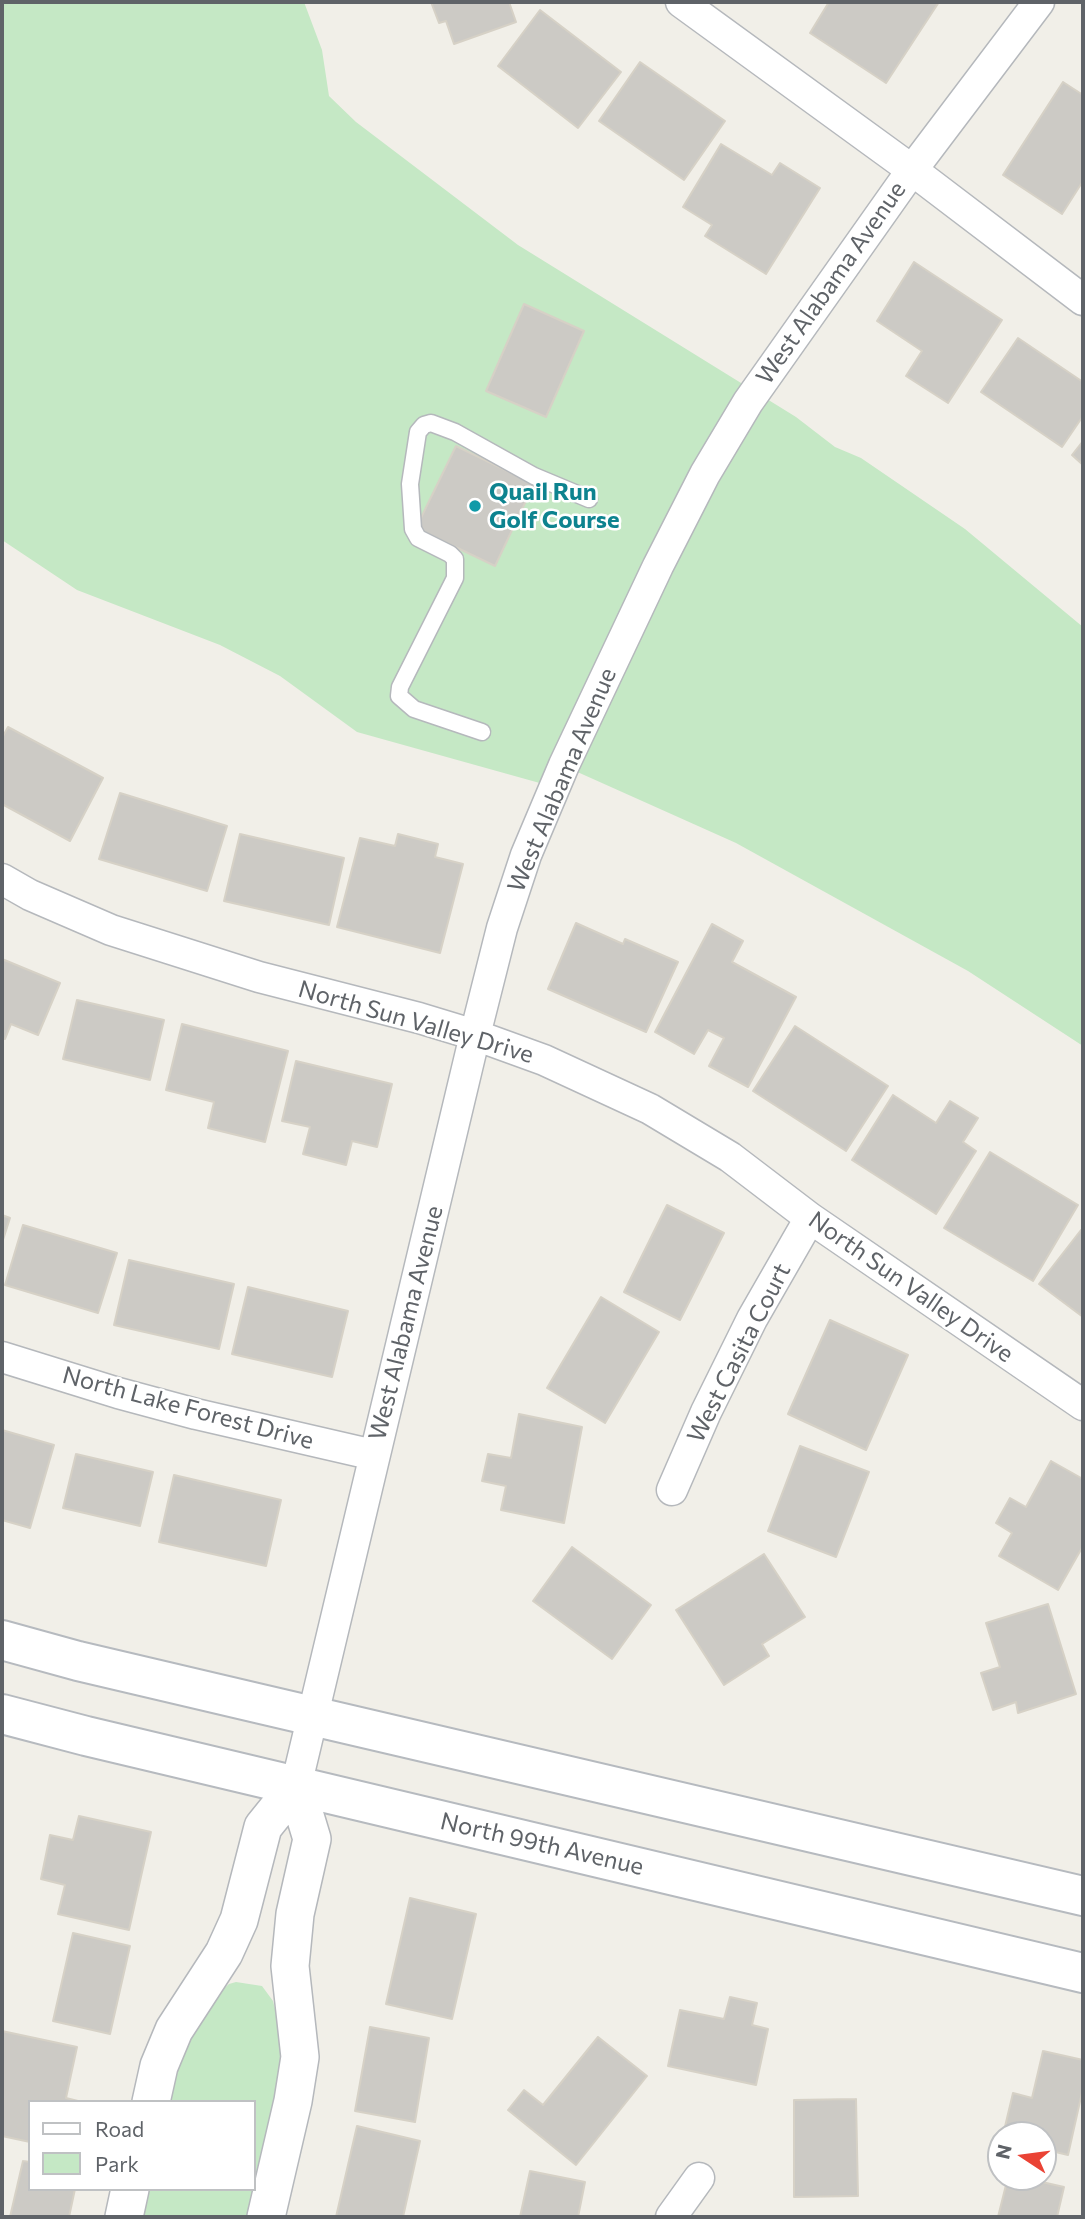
<!DOCTYPE html>
<style>
body{margin:0}
#map{position:relative;width:1085px;height:2219px;overflow:hidden;background:#f1efe8;font-family:Commissioner,sans-serif}
canvas{display:block}
.frame{position:absolute;inset:0;border:4px solid #5f6368;pointer-events:none}
.legend{position:absolute;left:28px;top:2100px;width:228px;height:91px;box-sizing:border-box;background:#fff;border:2px solid #bfc1c3;margin:0;padding:9px 12px;list-style:none;font-size:21px;color:#5f6368}
.legend li{display:flex;align-items:center;gap:14px;height:35px}
.legend b{width:35px;border:2px solid #bfc1c3}
.north{position:absolute;left:987px;top:2121px;width:70px;height:70px;box-sizing:border-box;background:#fff;border:2px solid #bfc1c3;border-radius:50%;rotate:283deg;font-size:19px;font-weight:700;line-height:28px;text-align:center;color:#5f6368}
.north::after{content:'';display:block;margin:auto;width:24px;height:32px;background:#ea4335;clip-path:polygon(50% 0,100% 100%,50% 72%,0 100%)}
</style>
<div id="map">
<canvas width="1085" height="2219"></canvas>
<div class="frame"></div>
<ul class="legend">
<li><b style="height:9px;background:#fff"></b>Road</li>
<li><b style="height:19px;background:#c5e8c5"></b>Park</li>
</ul>
<div class="north">N</div>
</div>
<script>
const context = document.querySelector('canvas').getContext('2d');
context.lineJoin = 'round';
function fill(path, color) { context.fillStyle = color; context.fill(path, 'evenodd'); }
const toPath = rows => new Path2D(rows.map(r => 'M' + r).join(''));
function strokePath(path, color, width, dash) { context.strokeStyle = color; context.lineWidth = width; context.lineCap = dash ? 'butt' : 'round'; context.setLineDash(dash || []); context.stroke(path); }
function label(font, color, halo, rows, align = 'center') {
  context.font = font + ' Commissioner,sans-serif'; context.lineWidth = 5; context.setLineDash([]); context.textBaseline = 'middle'; context.strokeStyle = halo; context.fillStyle = color; for (const [text, x, y, turn = 0] of rows) {
    context.save(); context.translate(x, y); context.rotate((+turn || 0) * Math.PI / 180); context.textAlign = isNaN(turn) ? turn : align; if (halo) context.strokeText(text, 0, 0); context.fillText(text, 0, 0); context.restore();
  }
}
fill(toPath([
 [2,2,304,2,322,50,329,96,356,122,518,245,796,417,835,447,861,458,965,529,1083,627,1083,1046,968,971,736,843,564,766,554,787,357,732,280,676,220,645,77,590,2,540],
 [236,1982,262,1986,273,2001,280,2029,283,2074,251,2217,142,2217,148,2189,254,2189,254,2102,168,2102,178,2058,215,1996,229,1984]
]), '#c5e8c5');
const building = toPath([
 [431,2,509,2,516,22,454,44,446,21,439,23,431,2],
 [829,2,857,3,939,2,886,83,810,33,829,2],
 [540,10,621,72,578,128,498,66,540,10],
 [640,62,725,121,684,180,599,121,640,62],
 [1063,82,1083,95,1083,181,1062,214,1003,175,1063,82],
 [721,144,772,175,780,163,820,188,766,274,705,236,712,225,683,207,721,144],
 [914,262,1002,320,948,403,906,376,922,351,877,321,914,262],
 [524,304,584,331,546,417,486,391,524,304],
 [1018,338,1083,382,1083,416,1062,447,981,392,1018,338],
 [1083,441,1083,465,1072,455,1083,441],
 [456,446,534,484,495,566,416,528,456,446],
 [8,727,103,778,70,841,2,804,2,738,8,727],
 [120,793,227,826,207,891,99,859,120,793],
 [240,834,344,858,329,925,224,901,240,834],
 [398,834,438,844,435,857,463,864,440,953,337,927,360,838,395,846,398,834],
 [576,923,623,944,625,939,678,962,646,1032,548,989,576,923],
 [712,924,743,941,732,962,796,997,748,1087,709,1066,724,1038,708,1030,694,1054,655,1032,712,924],
 [2,959,60,983,38,1035,11,1024,5,1039,2,1038,2,959],
 [77,1000,164,1020,150,1080,63,1059,77,1000],
 [182,1024,288,1051,265,1142,208,1128,214,1102,166,1090,182,1024],
 [795,1026,888,1086,846,1151,753,1091,795,1026],
 [296,1061,392,1084,377,1147,352,1141,346,1165,303,1154,310,1127,282,1121,296,1061],
 [893,1095,936,1123,950,1101,978,1118,963,1142,976,1151,936,1214,852,1160,893,1095],
 [990,1152,1078,1205,1033,1281,944,1228,990,1152],
 [667,1205,724,1233,680,1320,624,1292,667,1205],
 [2,1215,10,1218,2,1243,2,1215],
 [23,1225,117,1253,98,1313,5,1285,23,1225],
 [1081,1230,1083,1231,1083,1317,1039,1284,1081,1230],
 [129,1260,234,1284,219,1349,114,1325,129,1260],
 [248,1287,348,1311,332,1377,232,1354,248,1287],
 [601,1297,659,1332,605,1423,547,1388,601,1297],
 [830,1320,908,1355,866,1450,788,1414,830,1320],
 [519,1414,582,1427,564,1523,501,1510,506,1486,482,1481,488,1454,511,1458,519,1414],
 [2,1430,54,1445,30,1528,2,1520,2,1430],
 [800,1446,869,1472,836,1557,768,1531,800,1446],
 [76,1454,153,1472,140,1526,63,1508,76,1454],
 [1051,1461,1083,1479,1083,1546,1058,1590,999,1556,1012,1533,996,1523,1010,1498,1026,1507,1051,1461],
 [174,1475,281,1500,266,1566,159,1542,174,1475],
 [572,1547,651,1605,612,1659,533,1601,572,1547],
 [764,1554,805,1617,762,1644,769,1656,724,1685,676,1610,764,1554],
 [1048,1604,1076,1694,1018,1713,1016,1702,993,1710,981,1673,1000,1667,986,1623,1048,1604],
 [79,1816,151,1832,129,1930,58,1914,65,1885,41,1879,50,1835,73,1840,79,1816],
 [410,1898,476,1914,452,2019,386,2004,410,1898],
 [73,1933,130,1946,110,2034,53,2021,73,1933],
 [730,1997,757,2003,752,2025,768,2029,756,2085,668,2066,680,2010,724,2019,730,1997],
 [370,2027,429,2038,415,2122,355,2111,370,2027],
 [2,2031,77,2047,66,2098,82,2102,30,2102,30,2142,2,2136,2,2031],
 [598,2037,647,2076,576,2165,508,2110,524,2090,543,2105,598,2037],
 [1043,2051,1083,2060,1083,2088,1068,2155,1043,2149,1043,2135,1003,2135,1013,2093,1032,2098,1043,2051],
 [856,2099,858,2196,794,2197,794,2100,856,2099],
 [357,2126,420,2141,403,2217,336,2217,357,2126],
 [23,2161,30,2162,30,2189,75,2189,69,2217,10,2217,23,2161],
 [530,2171,585,2182,578,2217,520,2217,530,2171],
 [1008,2177,1020,2177,1064,2187,1057,2217,998,2217,1008,2177]
]);
fill(building, '#cccac5');
strokePath(building, '#d6d1c6', 2);
const service = toPath([
 [482,732,414,709,399,696,400,687,455,578,455,559,450,554,418,538,413,529,410,484,418,432,424,425,431,423,455,432,534,476,589,499]
]);
const minor = toPath([
 [681,2,912,170,1083,300],
 [2,879,30,895,111,930,259,977,419,1018,475,1035,544,1060,650,1109,730,1157,810,1218,1083,1405],
 [2,1357,118,1393,196,1414,374,1455],
 [672,1490,706,1412,752,1319,810,1218],
 [296,1786,475,1035,502,928,526,855,564,765,658,566,705,474,748,402,912,170,1039,2],
 [671,2217,699,2178]
]);
const tertiary = toPath([
 [151,2102,159,2066,174,2030,224,1953,239,1920,263,1827,296,1786],
 [124,2217,130,2189],
 [266,2217,293,2101,300,2057,290,1966,295,1914,312,1839,296,1786]
]);
const secondary = toPath([
 [2,1640,78,1661,261,1704,1083,1896],
 [2,1714,86,1736,1083,1973]
]);
strokePath(service, '#b5b8bc', 19);
strokePath(minor, '#b5b8bc', 33);
strokePath(tertiary, '#b5b8bc', 40);
strokePath(secondary, '#b6babf', 42);
strokePath(service, '#fff', 16);
strokePath(minor, '#fff', 30);
strokePath(tertiary, '#fff', 37);
strokePath(secondary, '#fff', 38);
for (const [x, y, r, color] of [
 [475,506,7,"#0f9aa8"]
]) { const dot = new Path2D(); dot.arc(x, y, r, 0, 2 * Math.PI); context.fillStyle = color; context.fill(dot); strokePath(dot, '#fff', 2.5); }
label('24px', '#5f6368', '#fff', [
 ["West Alabama Avenue",831,283,-55],
 ["West Alabama Avenue",562,780,-67],
 ["North Sun Valley Drive",416,1022,16],
 ["North Sun Valley Drive",911,1287,35],
 ["West Alabama Avenue",406,1323,-76],
 ["West Casita Court",739,1353,-63],
 ["North Lake Forest Drive",188,1408,15],
 ["North 99th Avenue",542,1844,13]
]);
label('bold 24px', '#0d838f', '#fff', [
 ["Quail Run",489,492],
 ["Golf Course",489,520]
], 'left');
</script>
